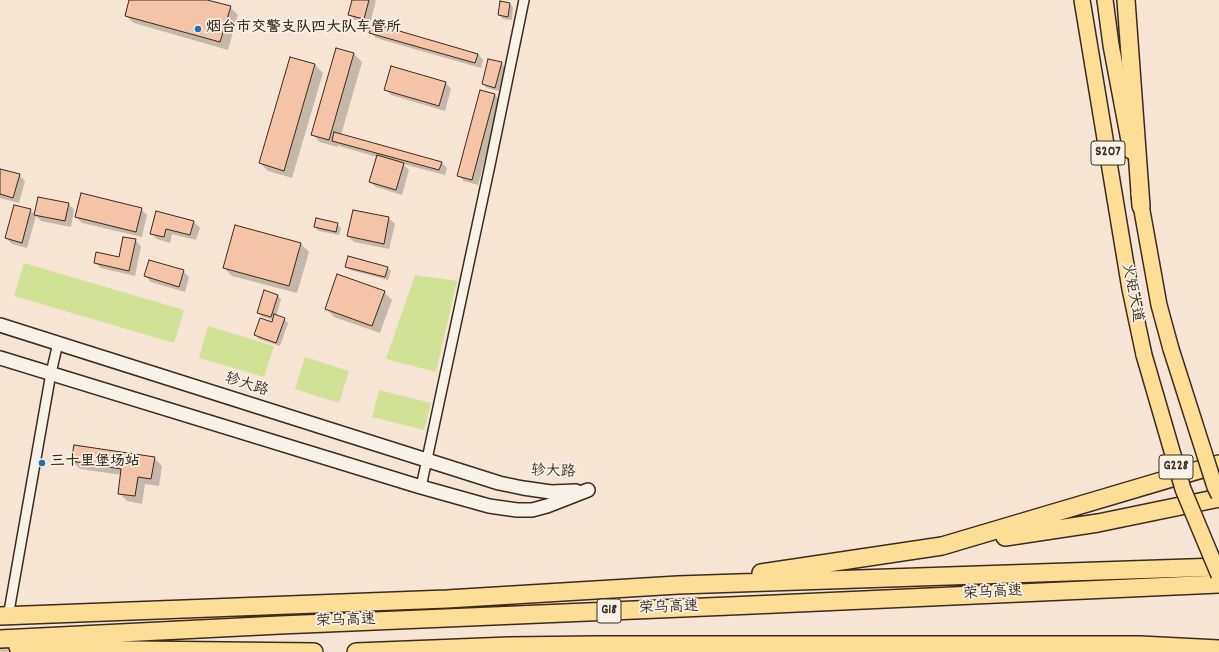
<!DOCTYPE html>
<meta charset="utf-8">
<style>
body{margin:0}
canvas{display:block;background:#f6e5d4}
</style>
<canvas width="1219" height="652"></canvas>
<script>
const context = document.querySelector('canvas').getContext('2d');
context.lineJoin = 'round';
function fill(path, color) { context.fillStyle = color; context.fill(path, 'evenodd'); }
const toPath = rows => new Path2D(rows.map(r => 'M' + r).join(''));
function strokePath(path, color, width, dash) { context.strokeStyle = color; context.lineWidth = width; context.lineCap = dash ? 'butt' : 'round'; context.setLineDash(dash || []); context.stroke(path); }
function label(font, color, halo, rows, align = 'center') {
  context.font = font + ' Dekko,"LXGW WenKai TC",sans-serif'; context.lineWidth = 3.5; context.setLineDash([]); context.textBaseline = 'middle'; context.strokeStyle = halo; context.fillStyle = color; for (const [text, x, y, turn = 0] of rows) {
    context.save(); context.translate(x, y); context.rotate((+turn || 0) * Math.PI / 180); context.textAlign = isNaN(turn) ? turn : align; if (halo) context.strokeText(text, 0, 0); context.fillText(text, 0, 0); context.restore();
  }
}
fill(toPath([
 [24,263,184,310,174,343,14,296],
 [415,275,457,281,436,372,386,359],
 [208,326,274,346,264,377,199,358],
 [305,357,349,371,339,403,295,389],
 [379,390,431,403,424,430,372,417]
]), '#d1e296');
fill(toPath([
 [130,0,204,0,230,7,238,15,228,50,134,23,126,16],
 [353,0,376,0,370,24,355,20,349,14],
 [510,4,513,7,512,20,503,19,499,15],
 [370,32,478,54,483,60,481,68,376,38],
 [337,49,354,54,362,62,341,135,441,162,447,168,445,175,403,164,409,170,402,195,376,187,370,182,377,157,339,146,338,145,337,147,320,142,312,134],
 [291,58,315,65,323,73,292,178,268,171,260,163],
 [501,63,505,67,499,91,487,88,483,84],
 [446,83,451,89,445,111,391,95,386,89],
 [481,91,495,95,501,101,478,185,464,181,458,175],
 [0,170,19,175,25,181,19,203,0,198],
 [39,198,68,204,74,209,71,227,41,221,36,216,27,248,12,244,6,238,30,210,35,215],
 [141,209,147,215,142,237,82,223,76,217],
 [157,212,194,222,200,228,196,240,172,234,170,243,157,239,151,233],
 [389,218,395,224,389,249,354,242,348,236],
 [337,224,341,228,339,235,319,231,315,227],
 [235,226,301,244,309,252,297,293,232,276,224,268],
 [135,240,141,246,135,276,101,268,95,263,119,258],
 [346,267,387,267,391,271,388,280,350,270],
 [183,271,189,277,185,292,151,282,145,276],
 [384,292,392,300,380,333,334,317,326,309],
 [277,295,281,299,276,316,284,319,288,323,280,346,259,339,255,335,272,323,273,320,261,316,258,312],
 [154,458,162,466,159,486,145,484,142,504,127,501,119,493,122,475,80,469,72,461]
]), '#0003');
const building = toPath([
 [129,0,207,0,231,6,220,42,125,16,129,0],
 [352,0,369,0,364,19,348,15,352,0],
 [500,1,510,3,508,17,498,15,500,1],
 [372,23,478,54,475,63,369,33,372,23],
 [336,48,354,53,329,140,311,135,336,48],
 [290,57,315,64,284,171,259,163,290,57],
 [488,59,502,62,495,88,482,84,488,59],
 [391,66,446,82,439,106,384,90,391,66],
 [480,90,495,94,472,180,457,176,480,90],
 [334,132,442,162,439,170,332,141,334,132],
 [377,155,404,163,396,190,369,182,377,155],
 [0,169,20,174,13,198,0,194,0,169],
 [81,193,142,208,136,232,75,217,81,193],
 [38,197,69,203,65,221,34,215,38,197],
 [14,205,31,209,22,243,5,238,14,205],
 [353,210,389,217,384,244,347,236,353,210],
 [156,211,194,221,190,235,166,229,164,237,150,234,156,211],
 [316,218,338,223,336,232,314,227,316,218],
 [235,225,301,243,289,286,223,268,235,225],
 [123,237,136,239,129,271,94,263,96,252,119,257,123,237],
 [348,256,388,267,385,277,345,267,348,256],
 [149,260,184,270,179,287,144,276,149,260],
 [337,274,385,291,372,326,325,309,337,274],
 [264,290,278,295,271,317,257,313,264,290],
 [274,314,285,318,276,343,254,335,260,318,272,322,274,314],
 [74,445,155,457,151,479,138,477,135,496,118,494,121,469,71,461,74,445]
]);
fill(building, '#f5c3a6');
strokePath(building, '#3b2a1e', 1);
strokePath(toPath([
 [3,652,8,617]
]), '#d1c0b0', 9, [9, 4.5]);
const minor = toPath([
 [421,487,490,165,524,0],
 [8,617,51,373,58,343]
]);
const secondary = toPath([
 [0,325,499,483,523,488,551,492,576,491],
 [0,358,421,487,489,506,517,510,532,510,547,506,588,490]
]);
const primary = toPath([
 [1082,0,1130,289,1144,355],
 [1105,0,1111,45,1131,151],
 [1139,194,1159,305,1171,349]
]);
const motorway = toPath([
 [1126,0,1141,206],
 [1005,537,1098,523,1219,498],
 [761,573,942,546,1219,464],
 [0,616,447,599,678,585,1219,567],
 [0,639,280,625,753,605,1219,584],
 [18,647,45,649,314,652],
 [356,652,509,646,595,645,1140,645,1219,649]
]);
strokePath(minor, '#3b2a1e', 12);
strokePath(secondary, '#3b2a1e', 16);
strokePath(primary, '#3b2a1e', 18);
strokePath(motorway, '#3b2a1e', 20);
strokePath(minor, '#f7f3e8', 9);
strokePath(secondary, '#f7f3e8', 13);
strokePath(primary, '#fede96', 15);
strokePath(motorway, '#fede96', 17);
const primaryBridge = toPath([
 [1171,349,1215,487,1219,495],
 [1144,355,1183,489,1219,575]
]);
strokePath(primaryBridge, '#3b2a1e', 18, []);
strokePath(primaryBridge, '#fede96', 15);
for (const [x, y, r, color] of [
 [198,29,4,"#1f6fb2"],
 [42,463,4,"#1f6fb2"]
]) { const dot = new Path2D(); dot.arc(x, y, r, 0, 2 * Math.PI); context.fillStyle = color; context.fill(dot); strokePath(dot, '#f7f3e8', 1.5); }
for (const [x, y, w] of [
 [1108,153,34],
 [1176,467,34],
 [609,611,24]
]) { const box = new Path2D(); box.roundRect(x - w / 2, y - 12, w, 24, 3); context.fillStyle = '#f7f3e8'; context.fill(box); strokePath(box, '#3b2a1e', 1); }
label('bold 14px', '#3b2a1e', null, [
 ["S207",1108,153],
 ["G228",1176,467],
 ["G18",609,611]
]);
label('bold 15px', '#3b2a1e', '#f7f3e8', [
 ["烟台市交警支队四大队车管所",206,29],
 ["三十里堡场站",50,463]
], 'left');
label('15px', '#3b2a1e', '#f7f3e8', [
 ["火矩大道",1131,293,79],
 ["轸大路",246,386,18],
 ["轸大路",553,473,2],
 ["荣乌高速",993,594,-3],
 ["荣乌高速",669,609,-2],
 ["荣乌高速",346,622,-2]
]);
</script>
